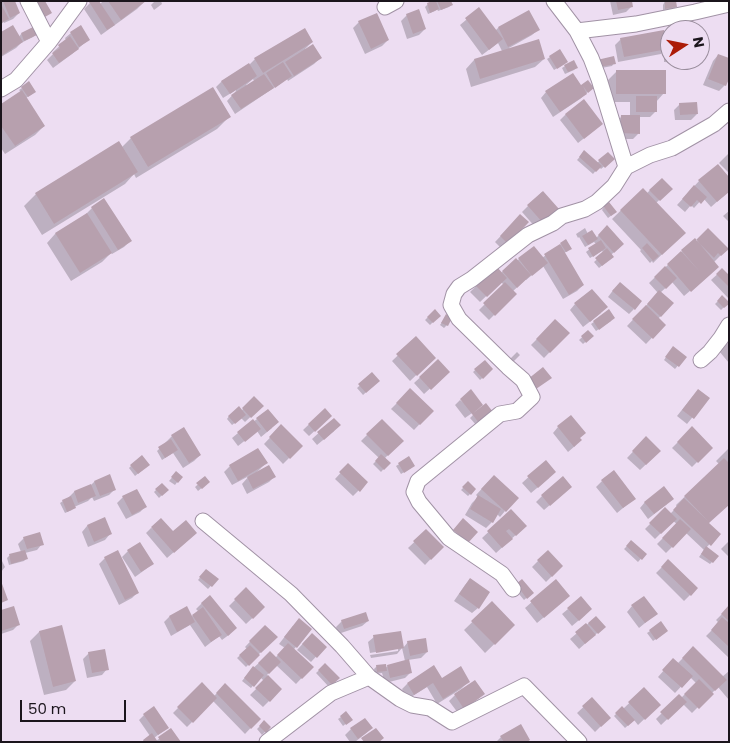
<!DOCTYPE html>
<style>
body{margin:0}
#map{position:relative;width:730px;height:743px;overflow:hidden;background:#edddf2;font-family:Poppins,sans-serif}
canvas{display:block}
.frame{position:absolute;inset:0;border:2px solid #1b151c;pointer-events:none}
.north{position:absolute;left:660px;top:20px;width:50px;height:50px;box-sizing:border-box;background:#edddf2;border:1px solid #998d9c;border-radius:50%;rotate:79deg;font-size:14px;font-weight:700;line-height:20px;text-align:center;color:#1b151c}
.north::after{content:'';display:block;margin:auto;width:18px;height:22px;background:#ac1c08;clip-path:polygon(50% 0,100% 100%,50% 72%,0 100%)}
.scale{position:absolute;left:20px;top:700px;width:106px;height:22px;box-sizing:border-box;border:2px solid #1b151c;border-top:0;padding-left:6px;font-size:15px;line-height:18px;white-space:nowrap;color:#1b151c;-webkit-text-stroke:4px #edddf2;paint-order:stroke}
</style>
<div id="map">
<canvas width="730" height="743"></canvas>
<div class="frame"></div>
<div class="north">N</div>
<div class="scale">50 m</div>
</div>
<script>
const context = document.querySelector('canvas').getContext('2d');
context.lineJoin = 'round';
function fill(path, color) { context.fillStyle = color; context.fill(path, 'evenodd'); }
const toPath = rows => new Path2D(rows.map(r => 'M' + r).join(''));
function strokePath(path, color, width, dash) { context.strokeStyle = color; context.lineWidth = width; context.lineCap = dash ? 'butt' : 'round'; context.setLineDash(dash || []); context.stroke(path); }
fill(toPath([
 [1,1,14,1,19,13,13,19,4,23,4,22,1,24],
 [103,1,145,1,137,9,101,35,84,9,90,3,100,4],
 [155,1,161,1,162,4,154,10,151,5],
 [437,1,450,1,451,5,449,7,438,11,437,9,435,11,428,14,425,7,428,4,435,3],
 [610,1,631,1,632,6,626,12,613,15],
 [665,1,672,1,671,2,676,7,673,9,663,10,663,5],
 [479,9,495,31,498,28,538,30,532,35,509,48,509,49,544,59,535,67,471,87,466,69,474,60,502,51,498,43,482,55,460,25],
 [407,15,425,29,419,35,407,39,401,21],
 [359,22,388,40,382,46,365,54,353,28],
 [670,31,670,60,700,60,700,34,705,59,699,64,664,62,664,51,661,54,618,62,615,45,621,39,664,37],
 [71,33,89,39,72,54,53,68,47,60,54,53,53,52,66,40,65,38],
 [1,34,19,37,21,34,35,35,33,37,21,43,16,48,1,57],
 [312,42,305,49,320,58,314,64,288,81,287,79,235,114,227,101,236,91,236,90,223,98,216,87,222,81,249,65,255,59],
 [253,79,254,81,247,86,246,85],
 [718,55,725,85,719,91,703,85,713,61],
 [550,57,564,64,554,70,547,59],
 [614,63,612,66,596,69,595,64],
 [565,66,576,68,574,70,565,74,562,68],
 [617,71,664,93,656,102,656,111,650,117,639,117,638,134,633,139,615,139,616,122,622,116,630,116,630,102,608,102,608,80],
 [587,82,590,90,580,99,553,117,541,98,546,92,581,87],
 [22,88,32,94,26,98,44,126,35,135,5,154,1,148,1,105,21,92,19,90],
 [680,104,697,114,691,120,675,120,674,110],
 [566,114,602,124,578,143,560,120],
 [229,117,217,129,136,178,134,174,125,184,42,235,24,206,36,194,121,148,131,138],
 [584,152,597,163,608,153,613,159,601,169,599,167,593,174,577,160],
 [729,153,729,173,719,163],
 [717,166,729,191,711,207,703,198,694,208,691,205,685,212,677,205,699,181],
 [662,179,671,189,656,203,684,233,653,263,652,261,650,263,640,251,641,250,612,219,643,189,647,193],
 [542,192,557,209,536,228,522,212],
 [604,207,612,215,608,218,602,210],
 [92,208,130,241,124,247,112,254,111,253,102,262,71,281,47,243,55,234,87,214,86,214],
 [729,211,729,222,723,216],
 [514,222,527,222,502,249,495,242],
 [607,227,622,244,611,255,610,259,599,268,594,262,604,253,602,251,590,258,586,252,596,244,594,242,585,247,579,237,578,238,576,234,585,228,588,234,596,238],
 [694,240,727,249,713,263,711,273,684,296,672,282,660,293,672,303,658,319,664,325,646,344,627,326,658,293,649,283],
 [561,244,568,251,564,253,583,285,577,291,563,299,543,266,526,280,525,280,512,292,515,294,489,320,479,310,504,285,501,282,480,302,470,292,496,267,501,273,516,260,517,261,519,259,542,258],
 [722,270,729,277,729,299,711,280],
 [614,289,634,309,629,314,608,297],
 [722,297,728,303,721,310,715,304],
 [575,304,601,313,583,327,570,310],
 [434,311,439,316,430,325,425,320],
 [609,311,611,321,596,331,591,324],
 [446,316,447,325,444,328,440,325],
 [555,321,568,333,544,358,531,345],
 [588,332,592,336,583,344,579,340],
 [416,338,434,358,410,381,392,361],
 [729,342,729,363,719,351],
 [671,350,685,357,675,369,664,360],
 [517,352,520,355,513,362,510,359],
 [438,361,448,372,424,394,414,383],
 [485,361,492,369,480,380,473,372],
 [372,374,378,381,363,395,357,388],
 [410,390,432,411,414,430,391,409],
 [693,396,708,398,687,424,677,416],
 [254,398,262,406,245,422,241,418,232,425,227,419,229,416,241,411],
 [460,400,475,411,465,418,455,405],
 [325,409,331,416,309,436,303,430],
 [491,412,476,425,470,418,473,415],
 [257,419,272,428,261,437,257,431,238,446,232,438,238,433],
 [334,419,334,431,317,445,312,439],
 [382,420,402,441,385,458,389,463,381,472,373,464,379,458,361,441],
 [281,426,301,446,283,464,264,444],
 [558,427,579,438,575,446,568,452,553,433],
 [692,428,711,448,692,467,672,448],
 [172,436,200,455,194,461,183,468,173,453,162,460,157,451],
 [646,438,660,451,640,470,627,458],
 [729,448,729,503,708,523,719,534,706,548,712,562,710,564,699,557,704,550,686,533,666,553,657,544,677,524,673,521,655,539,645,529,665,509,670,514,677,507,676,505,719,464,716,461],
 [409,458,414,466,401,474,396,466],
 [545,462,549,478,531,493,522,483],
 [266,463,257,472,275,476,269,482,247,494,242,484,249,476,232,485,224,472,230,466],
 [348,465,367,482,353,496,335,479],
 [131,466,146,467,135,476,129,468],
 [176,473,181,477,175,485,169,481],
 [109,476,114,490,109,495,94,501,92,497,88,501,74,507,72,510,65,513,60,503,63,501,68,498,74,492,90,486,94,482],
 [205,478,209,482,198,491,195,487],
 [602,481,634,499,617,513,596,487],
 [488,482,505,511,500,517,497,514,492,522,486,528,465,515,472,503,478,497,476,495],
 [468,483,475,489,468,496,461,490],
 [162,484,167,490,159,498,154,492],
 [565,492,544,510,536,502,542,496],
 [123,497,145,507,140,512,126,519,117,503],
 [645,502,667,504,648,519,640,508],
 [511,511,519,532,496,553,482,538],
 [104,519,110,534,105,540,88,547,82,532,87,526],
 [151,528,172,533,190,538,167,558,146,533],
 [426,531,442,547,425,565,408,548],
 [24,538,42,544,37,550,25,553,26,559,24,561,9,565,7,558,9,556,21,552,18,544],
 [729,541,729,555,728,556,721,549],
 [631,542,645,554,638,562,624,549],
 [128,551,152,564,146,569,135,577,122,557],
 [548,551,562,566,546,582,532,567],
 [105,558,137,593,132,598,119,605,99,564],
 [1,559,5,567,1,572],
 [668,561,697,588,684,601,656,573],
 [204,573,217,579,208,589,198,580],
 [470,579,478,608,472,613,454,601,465,585],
 [556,581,562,602,537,623,525,608],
 [514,588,532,593,524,600],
 [246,589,264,607,246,624,229,606],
 [202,603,230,634,222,640,219,636,205,647,190,625,171,636,164,622,169,617,191,617,199,612,196,609],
 [492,603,514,625,485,653,464,630],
 [632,606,650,619,639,628,627,612],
 [729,607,729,658,706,636,719,623,716,620],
 [568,609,585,615,572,626,562,614],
 [1,611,18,625,13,630,1,634],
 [596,617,604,627,579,649,570,639],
 [342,621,368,621,362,626,338,634,336,627],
 [265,626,276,637,246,667,237,658,247,649,245,647],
 [293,626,296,647,293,650,312,667,296,684,276,665,267,675,281,689,263,707,250,695,264,681,260,677,251,688,242,681,251,670,270,653,275,658,285,648,279,644],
 [61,627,75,681,66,690,44,695,30,641,39,632],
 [650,631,664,633,653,641,647,633],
 [374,637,403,648,408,642,427,652,421,658,408,660,411,672,405,678,385,683,382,673,375,674,374,669,377,666,385,668,388,666,405,661,402,648,397,654,371,658,370,655,398,651,398,648,370,653,368,642],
 [306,640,325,647,311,662,297,650],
 [693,648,722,677,729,671,729,700,718,687,692,713,683,704,661,725,656,719,679,696,681,698,696,683,690,677,675,693,658,677,673,660,677,664],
 [89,653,107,669,102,675,87,678,83,659],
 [325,665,338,678,329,687,316,673],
 [442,679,469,681,461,689,437,704,427,687,408,699,402,689,407,684],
 [202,684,214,696,225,685,259,719,245,734,213,701,187,727,173,713],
 [644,689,659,705,638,725,634,720,625,728,614,716,622,708,623,709],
 [484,694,478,699,458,713,449,701,455,695],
 [592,699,609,718,595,732,577,713],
 [144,715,167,728,154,738,156,741,171,730,179,742,142,742,150,736,139,720],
 [341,717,348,722,343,726,338,719],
 [264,722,270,727,262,735,257,729],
 [371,728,365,734,355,742,350,742,345,735,351,729],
 [501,737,527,742,496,742]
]), '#0003');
fill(toPath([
 [3,1,15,1,20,13,10,18],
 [39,1,45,1,52,13,43,18,35,4],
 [91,1,99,1,115,25,107,30,89,2],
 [108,1,146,1,121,20],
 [432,1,436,1,439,9,430,13,427,3],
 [437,1,451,1,453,5,441,10],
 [616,1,632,1,633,7,618,10],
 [676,1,677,7,665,9,665,2],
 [1,4,9,19,1,23],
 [479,7,503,39,489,50,465,18],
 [419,9,426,29,413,34,406,14],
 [529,10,540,30,508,47,498,27],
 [377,13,389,40,371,49,358,21],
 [13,25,23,42,1,56,1,32],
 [81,25,90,40,79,47,70,32],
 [33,27,37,35,24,41,21,33],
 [305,28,313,42,263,73,254,58],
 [664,30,668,49,624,57,620,38],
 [700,33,707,33,706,59,700,59],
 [70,36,79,49,59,63,52,53,60,48,58,45],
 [539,39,545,59,480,79,474,59],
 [313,44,322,58,294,76,285,62],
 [560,49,568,62,557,69,549,56],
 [718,54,729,58,729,79,726,86,708,79],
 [614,56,616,64,599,67,597,60],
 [574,60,578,68,568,72,564,65],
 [283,62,292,76,275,88,266,73],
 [249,63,257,76,230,94,221,81],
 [616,70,666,70,666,94,616,94],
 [573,73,581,85,588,80,594,88,588,93,583,86,587,94,560,112,545,91],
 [264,74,274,88,241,109,231,95],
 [29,81,36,92,28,97,21,87],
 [213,87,231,117,148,167,130,137],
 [22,90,45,126,15,146,1,126,1,104],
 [636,96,657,96,657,112,636,112],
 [584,99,603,124,584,139,565,114],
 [697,102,698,114,680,115,679,103],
 [621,115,640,115,640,134,620,133],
 [119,141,138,172,54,224,35,193],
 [584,150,602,166,596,172,579,157],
 [608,152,615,159,605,168,598,160],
 [718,164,729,177,729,192,717,202,698,180],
 [662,178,673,189,660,201,649,190],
 [694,185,707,197,701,204,697,200,691,207,682,199],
 [643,188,686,233,662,255,620,210],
 [543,191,559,209,543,223,527,205],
 [104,198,132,241,118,250,91,207],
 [609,202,617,212,611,216,603,206],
 [87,213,112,253,80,273,55,233],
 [520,214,529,222,508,244,500,236],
 [607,225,624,244,614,253,598,235],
 [708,228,729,249,721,256,718,253,714,258,696,240],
 [592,230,598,239,588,245,582,236],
 [695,238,719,267,691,292,667,264,681,251,700,272,681,250],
 [566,239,572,249,566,252,560,243],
 [601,240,606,248,593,257,588,248],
 [647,243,659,256,653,261,642,248],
 [560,244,584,285,569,295,544,254],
 [534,246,548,263,532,276,518,258],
 [607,248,614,257,602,266,595,258],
 [516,258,531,275,517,288,502,271],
 [496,266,507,278,487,297,475,285],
 [665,266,677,278,666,289,654,277],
 [722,268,729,275,729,287,716,274],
 [505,282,517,294,495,316,483,303],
 [620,282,642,301,635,310,612,291],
 [592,289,608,307,590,322,574,303],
 [659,290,674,303,661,317,647,304],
 [722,295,729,302,729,304,724,308,717,301],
 [646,305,666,325,653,339,632,319],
 [435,309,441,316,433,323,427,317],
 [609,309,615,318,599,330,593,321],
 [446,314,452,318,448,326,441,323],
 [555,319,570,333,550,353,536,339],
 [588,330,594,336,586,343,581,336],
 [416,336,436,358,417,376,396,354],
 [673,346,687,357,679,367,665,357],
 [438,359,450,372,431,390,419,377],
 [485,360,493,369,483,379,474,369],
 [543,367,552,378,536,389,528,379],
 [372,372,380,381,366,393,358,384],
 [410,388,434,411,420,425,396,403],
 [471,389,483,405,472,414,460,399],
 [698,389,710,398,694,419,682,410],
 [254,396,264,406,251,418,242,408],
 [486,403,493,412,479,423,472,414],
 [239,406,246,415,235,424,228,416],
 [325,408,332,416,315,432,308,424],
 [268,409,279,422,267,432,256,418],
 [571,415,586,433,580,438,582,440,574,447,557,426],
 [334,418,341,425,324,440,317,432],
 [253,419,261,429,245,442,237,432],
 [382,419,404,441,388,456,366,434],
 [281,424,303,446,290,459,269,437],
 [692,426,713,448,698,463,677,442],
 [184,427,201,455,189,463,171,435],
 [646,436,661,451,646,465,632,451],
 [171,439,178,450,165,458,158,447],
 [258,448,268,463,238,481,229,465],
 [381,454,391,463,384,470,375,461],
 [142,455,150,465,138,474,130,465],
 [409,456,415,466,404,473,398,463],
 [724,458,729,463,729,505,709,523,721,534,711,546,673,510,684,498,708,521,684,496],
 [546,460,556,472,538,488,527,476],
 [348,463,368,482,360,492,339,472],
 [269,465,276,477,253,489,247,477],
 [614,470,636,499,623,508,601,480],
 [176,471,183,477,178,483,171,477],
 [110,474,116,490,100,496,94,481],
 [494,475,519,498,506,512,481,489],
 [205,476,210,482,202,489,196,483],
 [563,476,572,487,550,506,541,495],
 [468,481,476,489,471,495,462,487],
 [162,483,169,490,162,496,155,489],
 [91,484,96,496,78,503,74,491],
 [664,486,674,499,654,514,644,502],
 [137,489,147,507,132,515,122,496],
 [478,495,501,509,493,523,470,509],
 [71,496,76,508,67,512,62,500],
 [665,507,677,519,661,534,649,523],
 [511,509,527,526,516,536,509,529,506,531,513,539,502,548,487,531],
 [105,517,112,534,94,542,87,525],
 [161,518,173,531,186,520,197,533,174,553,151,527],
 [463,518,478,532,468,543,453,530],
 [680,519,691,529,673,548,662,538],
 [426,529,444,547,431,560,413,541],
 [40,532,44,545,27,549,23,537],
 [631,540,647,554,642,560,626,546],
 [140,542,154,564,141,572,127,550],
 [706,546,719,556,713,563,701,554],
 [25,550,28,559,11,564,9,554],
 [118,550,139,593,125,600,104,557],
 [548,550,563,566,552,577,537,560],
 [668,559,698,588,691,596,661,567],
 [206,569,219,579,212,587,199,577],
 [470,578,490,592,479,609,459,594],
 [522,579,534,593,527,599,516,584],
 [556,579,570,596,544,618,530,601],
 [1,581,8,600,1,603],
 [246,587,265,607,253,619,234,599],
 [210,595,237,628,228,636,201,603],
 [581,596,592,609,579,621,567,608],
 [644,596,658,614,645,623,631,605],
 [492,601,515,625,495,645,471,621],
 [729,605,729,621,721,614],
 [14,606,20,625,1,631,1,610],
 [187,606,195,622,177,632,169,616],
 [203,607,222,635,211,642,192,615],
 [366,612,369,621,344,629,341,620],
 [596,616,606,627,598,634,588,623],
 [722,617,729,623,729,647,711,630],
 [299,618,312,629,297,648,284,637],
 [661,621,668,631,656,640,649,630],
 [586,623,596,635,585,644,575,632],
 [62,625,76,681,53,687,39,631],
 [265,625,278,637,261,653,249,641],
 [401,631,404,648,376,653,373,635],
 [312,633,327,647,317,658,302,644],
 [426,638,428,652,410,656,407,641],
 [288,643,314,667,302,679,277,655],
 [250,645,260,655,249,666,239,655],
 [693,646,727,680,715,691,682,658],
 [105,649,109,670,92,673,88,652],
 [270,651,281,662,269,674,258,663],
 [673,658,693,676,682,688,662,670],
 [409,659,412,673,390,678,387,665],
 [325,663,340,678,332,685,318,670],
 [386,664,387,671,377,672,376,665],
 [434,665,442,678,461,666,470,682,443,699,433,683,414,695,407,683],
 [253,666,264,675,254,687,244,678],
 [268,675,282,689,270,702,255,688],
 [699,679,714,694,699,709,684,694],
 [475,680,485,694,464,709,454,694],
 [202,682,217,698,193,723,177,707],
 [225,683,261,719,251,729,216,693],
 [644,687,661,705,645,720,628,702],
 [679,694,687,702,668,720,660,712],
 [592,697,611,718,601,727,582,706],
 [154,706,169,728,158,735,143,714],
 [622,706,635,720,628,726,615,713],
 [346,711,353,720,346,725,340,716],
 [365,718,373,728,358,739,350,728],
 [264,720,271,727,266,733,259,726],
 [521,724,530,740,527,742,504,742,500,736],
 [171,728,181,742,161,742,158,737],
 [376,728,384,738,379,742,364,742,361,738],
 [152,733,158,742,144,742,143,740]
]), '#b7a0ae');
const minor = toPath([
 [28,1,49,42],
 [385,7,396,1],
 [577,31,636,24,695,12,729,4],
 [1,89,16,80,49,42,79,1],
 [626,167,650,155,672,148,714,124,729,111],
 [701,360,710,352,721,338,729,325],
 [203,521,291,594,342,646,369,677],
 [513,589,502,574,449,538,419,502,414,492,418,481,500,414,517,411,532,397,523,380,508,367,459,319,451,305,454,294,459,287,472,279,528,235,553,223,562,216,585,209,597,202,614,186,626,167,599,79,591,58,577,31,554,1],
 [267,742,331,693,369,677,400,699,412,705,430,708,452,722,524,686,579,742]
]);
strokePath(minor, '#a192a5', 17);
strokePath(minor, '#fff', 15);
</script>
